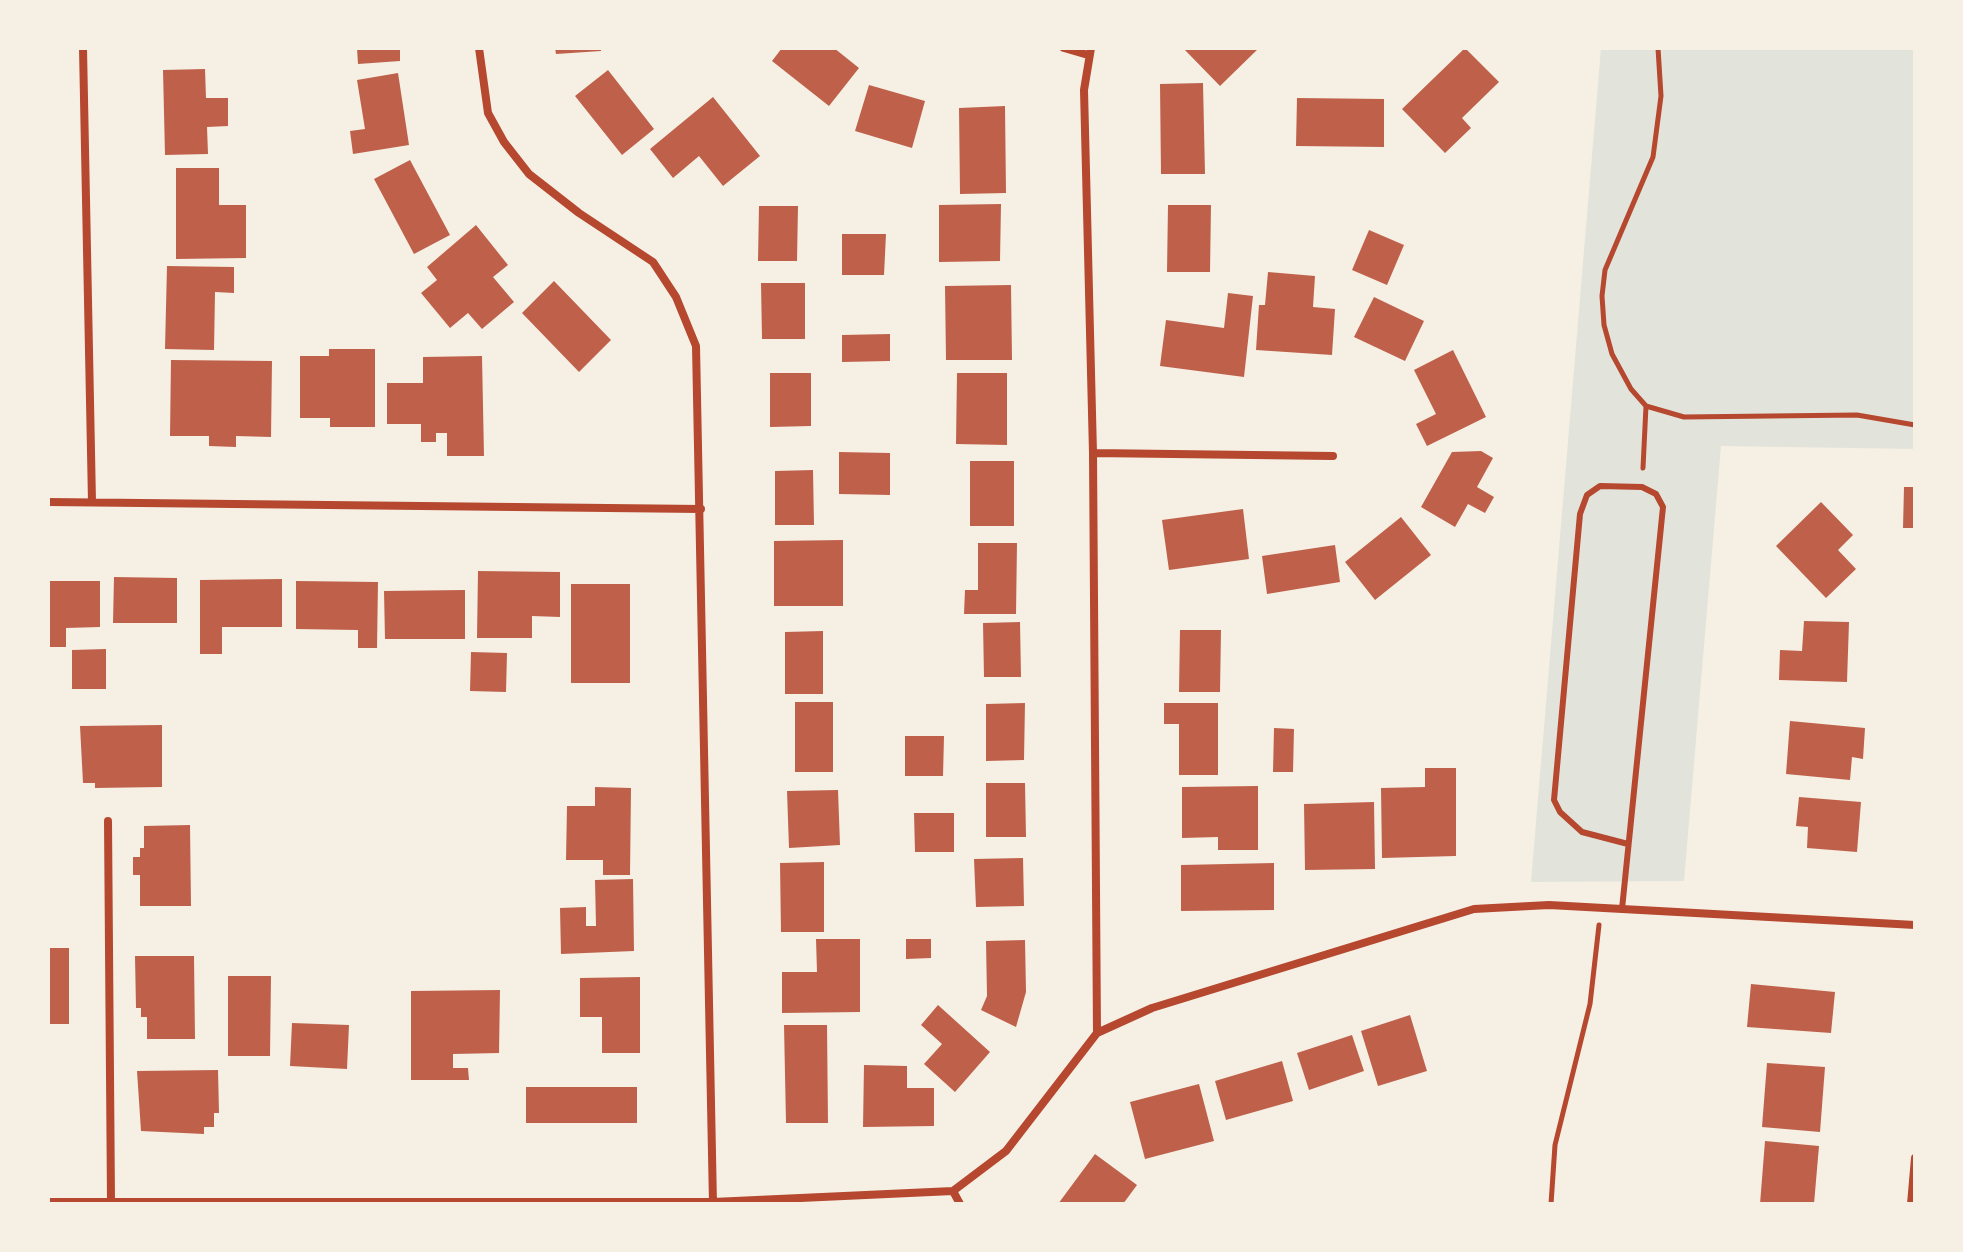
<!DOCTYPE html>
<style>
body{margin:0}
#map{position:relative;width:1963px;height:1252px;overflow:hidden;background:#f6efe4;font-family:Figtree,sans-serif}
canvas{display:block}
.frame{position:absolute;inset:0;border:50px solid #f6efe4;pointer-events:none}
</style>
<div id="map">
<canvas width="1963" height="1252"></canvas>
<div class="frame"></div>
</div>
<script>
const context = document.querySelector('canvas').getContext('2d');
context.lineJoin = 'round';
function fill(path, color) { context.fillStyle = color; context.fill(path, 'evenodd'); }
const toPath = rows => new Path2D(rows.map(r => 'M' + r).join(''));
function strokePath(path, color, width, dash) { context.strokeStyle = color; context.lineWidth = width; context.lineCap = dash ? 'butt' : 'round'; context.setLineDash(dash || []); context.stroke(path); }
fill(toPath([
 [1601,48,1915,48,1915,449,1721,446,1684,881,1531,882]
]), '#e2e4dc');
fill(toPath([
 [357,48,400,48,400,61,358,64],
 [555,48,601,48,601,51,556,54],
 [782,48,834,48,859,68,829,106,772,61],
 [1183,48,1259,48,1220,86],
 [1465,48,1499,82,1462,118,1471,128,1445,153,1402,109],
 [205,69,206,98,228,98,228,126,207,127,208,154,165,155,163,70],
 [608,70,654,129,622,155,575,96],
 [398,73,409,145,353,154,350,131,365,129,357,80],
 [1203,83,1205,174,1161,174,1160,84],
 [869,85,925,101,912,148,855,131],
 [713,97,760,156,723,186,699,156,673,178,650,149],
 [1297,98,1384,99,1384,147,1296,146],
 [1005,106,1006,193,960,194,959,108],
 [410,160,450,235,414,254,374,179],
 [176,168,219,168,219,205,246,205,246,258,176,259],
 [1001,204,1000,261,939,262,939,205],
 [1168,205,1211,205,1210,272,1167,272],
 [759,206,798,206,797,261,758,261],
 [476,225,508,265,493,277,514,302,482,329,468,313,450,328,421,293,437,280,427,267],
 [1369,230,1404,245,1387,285,1352,270],
 [842,234,886,234,884,275,842,275],
 [167,266,234,267,234,293,215,292,214,350,165,349],
 [1268,272,1315,276,1313,307,1335,309,1332,355,1256,350,1259,305,1265,305],
 [554,281,611,340,579,372,522,313],
 [761,283,805,283,805,339,762,339],
 [1011,285,1012,360,946,360,945,286],
 [1228,293,1253,296,1244,377,1160,366,1166,320,1224,328],
 [1374,297,1424,321,1405,361,1354,337],
 [890,334,890,361,842,362,842,335],
 [329,349,375,349,375,427,330,427,330,418,300,418,300,356,329,356],
 [1453,350,1486,417,1427,446,1416,424,1436,414,1414,370],
 [482,356,484,456,447,456,447,433,436,433,436,442,421,442,421,424,387,424,387,383,423,383,423,357],
 [171,360,272,361,271,437,236,436,236,447,209,446,209,436,170,436],
 [770,373,811,373,811,426,770,427],
 [957,373,1007,373,1007,445,956,444],
 [1481,451,1493,458,1477,487,1494,497,1485,513,1468,504,1455,527,1421,507,1452,452],
 [839,452,890,453,890,495,839,494],
 [970,461,1014,461,1014,526,970,526],
 [813,470,814,525,775,525,775,471],
 [1904,487,1915,487,1915,528,1903,528],
 [1821,502,1853,535,1838,550,1856,569,1826,598,1776,546],
 [1243,509,1249,559,1169,570,1162,520],
 [1401,517,1431,555,1375,600,1345,562],
 [843,540,843,606,774,606,774,541],
 [978,543,1017,543,1016,614,964,614,965,590,978,590],
 [1335,545,1340,582,1267,594,1262,556],
 [478,571,560,572,560,617,532,616,532,638,477,638],
 [114,577,177,578,177,623,113,623],
 [282,579,282,627,222,627,222,654,200,654,200,580],
 [48,581,100,581,100,627,66,628,66,647,48,647],
 [296,581,378,582,377,648,358,648,358,630,296,629],
 [571,584,630,584,630,683,571,683],
 [465,590,465,639,385,639,384,591],
 [1804,621,1849,622,1847,682,1779,680,1780,650,1802,651],
 [1020,622,1021,677,984,677,983,623],
 [1180,630,1221,630,1220,692,1179,692],
 [823,631,823,694,785,694,785,632],
 [106,649,106,689,72,689,72,650],
 [471,652,507,653,506,692,470,691],
 [795,702,833,702,833,772,795,772],
 [1025,703,1024,760,986,761,986,704],
 [1164,703,1218,703,1218,775,1179,775,1179,724,1164,724],
 [1790,721,1865,728,1863,759,1852,757,1850,780,1786,774],
 [162,725,162,787,95,788,95,783,83,783,80,726],
 [1274,728,1294,729,1293,772,1273,772],
 [905,736,944,736,943,776,905,776],
 [1425,768,1456,768,1456,856,1382,858,1381,788,1425,787],
 [986,783,1025,783,1026,837,986,837],
 [1258,786,1258,850,1218,850,1218,837,1182,838,1182,787],
 [595,787,631,788,630,875,603,875,603,860,566,860,567,806,595,806],
 [838,790,840,845,789,848,787,791],
 [1799,797,1861,802,1857,852,1807,848,1808,827,1796,826],
 [1374,802,1375,869,1305,870,1304,804],
 [914,813,954,813,954,852,915,852],
 [190,825,191,906,140,906,140,875,133,875,133,857,140,857,140,848,144,848,144,826],
 [1023,858,1024,906,976,907,974,859],
 [824,862,824,932,781,932,780,863],
 [1274,863,1274,910,1181,911,1181,865],
 [633,879,634,951,561,954,560,908,586,907,586,926,596,926,595,880],
 [816,939,860,939,860,1012,782,1013,782,972,817,972],
 [906,939,931,939,931,958,906,959],
 [1025,940,1026,992,1016,1027,981,1010,987,996,986,941],
 [48,948,69,948,69,1024,48,1024],
 [135,956,194,956,195,1039,147,1039,147,1017,141,1017,141,1008,136,1008],
 [228,976,271,976,270,1056,228,1056],
 [640,977,640,1053,602,1053,602,1017,580,1017,580,978],
 [1751,984,1835,992,1831,1033,1747,1027],
 [500,990,499,1053,453,1054,453,1068,468,1068,469,1080,411,1080,411,991],
 [938,1005,990,1052,955,1092,924,1064,942,1044,921,1025],
 [1410,1015,1427,1071,1378,1086,1361,1031],
 [292,1023,349,1025,347,1069,290,1066],
 [784,1025,827,1025,828,1123,786,1123],
 [1352,1035,1364,1071,1309,1090,1297,1053],
 [1282,1061,1293,1101,1226,1120,1215,1081],
 [1767,1063,1825,1067,1820,1132,1762,1127],
 [864,1065,907,1066,907,1088,934,1088,934,1126,863,1127],
 [218,1070,219,1113,214,1113,214,1127,204,1127,204,1134,141,1131,137,1071],
 [1199,1084,1214,1141,1145,1159,1130,1102],
 [526,1087,637,1087,637,1123,526,1123],
 [1765,1141,1819,1146,1814,1204,1760,1204],
 [1095,1154,1137,1185,1123,1204,1058,1204]
]), '#bf614a');
strokePath(toPath([
 [1646,406,1684,417,1857,415,1915,425],
 [1643,468,1646,406,1631,389,1612,354,1604,325,1602,296,1605,270,1653,157,1661,96,1658,48],
 [1551,1204,1555,1145,1590,1004,1599,925]
]), '#b5482f', 5);
strokePath(toPath([
 [1622,909,1663,507,1656,494,1642,487,1600,486,1587,495,1580,514,1554,800,1560,812,1582,832,1628,844]
]), '#b5482f', 6);
strokePath(toPath([
 [83,48,92,502],
 [479,48,488,113,504,142,529,174,579,213,653,262,676,297,696,346,713,1204],
 [1064,48,1088,55],
 [1091,48,1084,90,1093,453,1097,1033],
 [1093,453,1333,456],
 [48,502,701,509],
 [108,821,111,1202],
 [953,1191,960,1204],
 [48,1202,713,1202,953,1191,1006,1151,1097,1033,1152,1008,1474,909,1549,905,1915,925],
 [1911,1204,1915,1158]
]), '#b5482f', 8);
</script>
